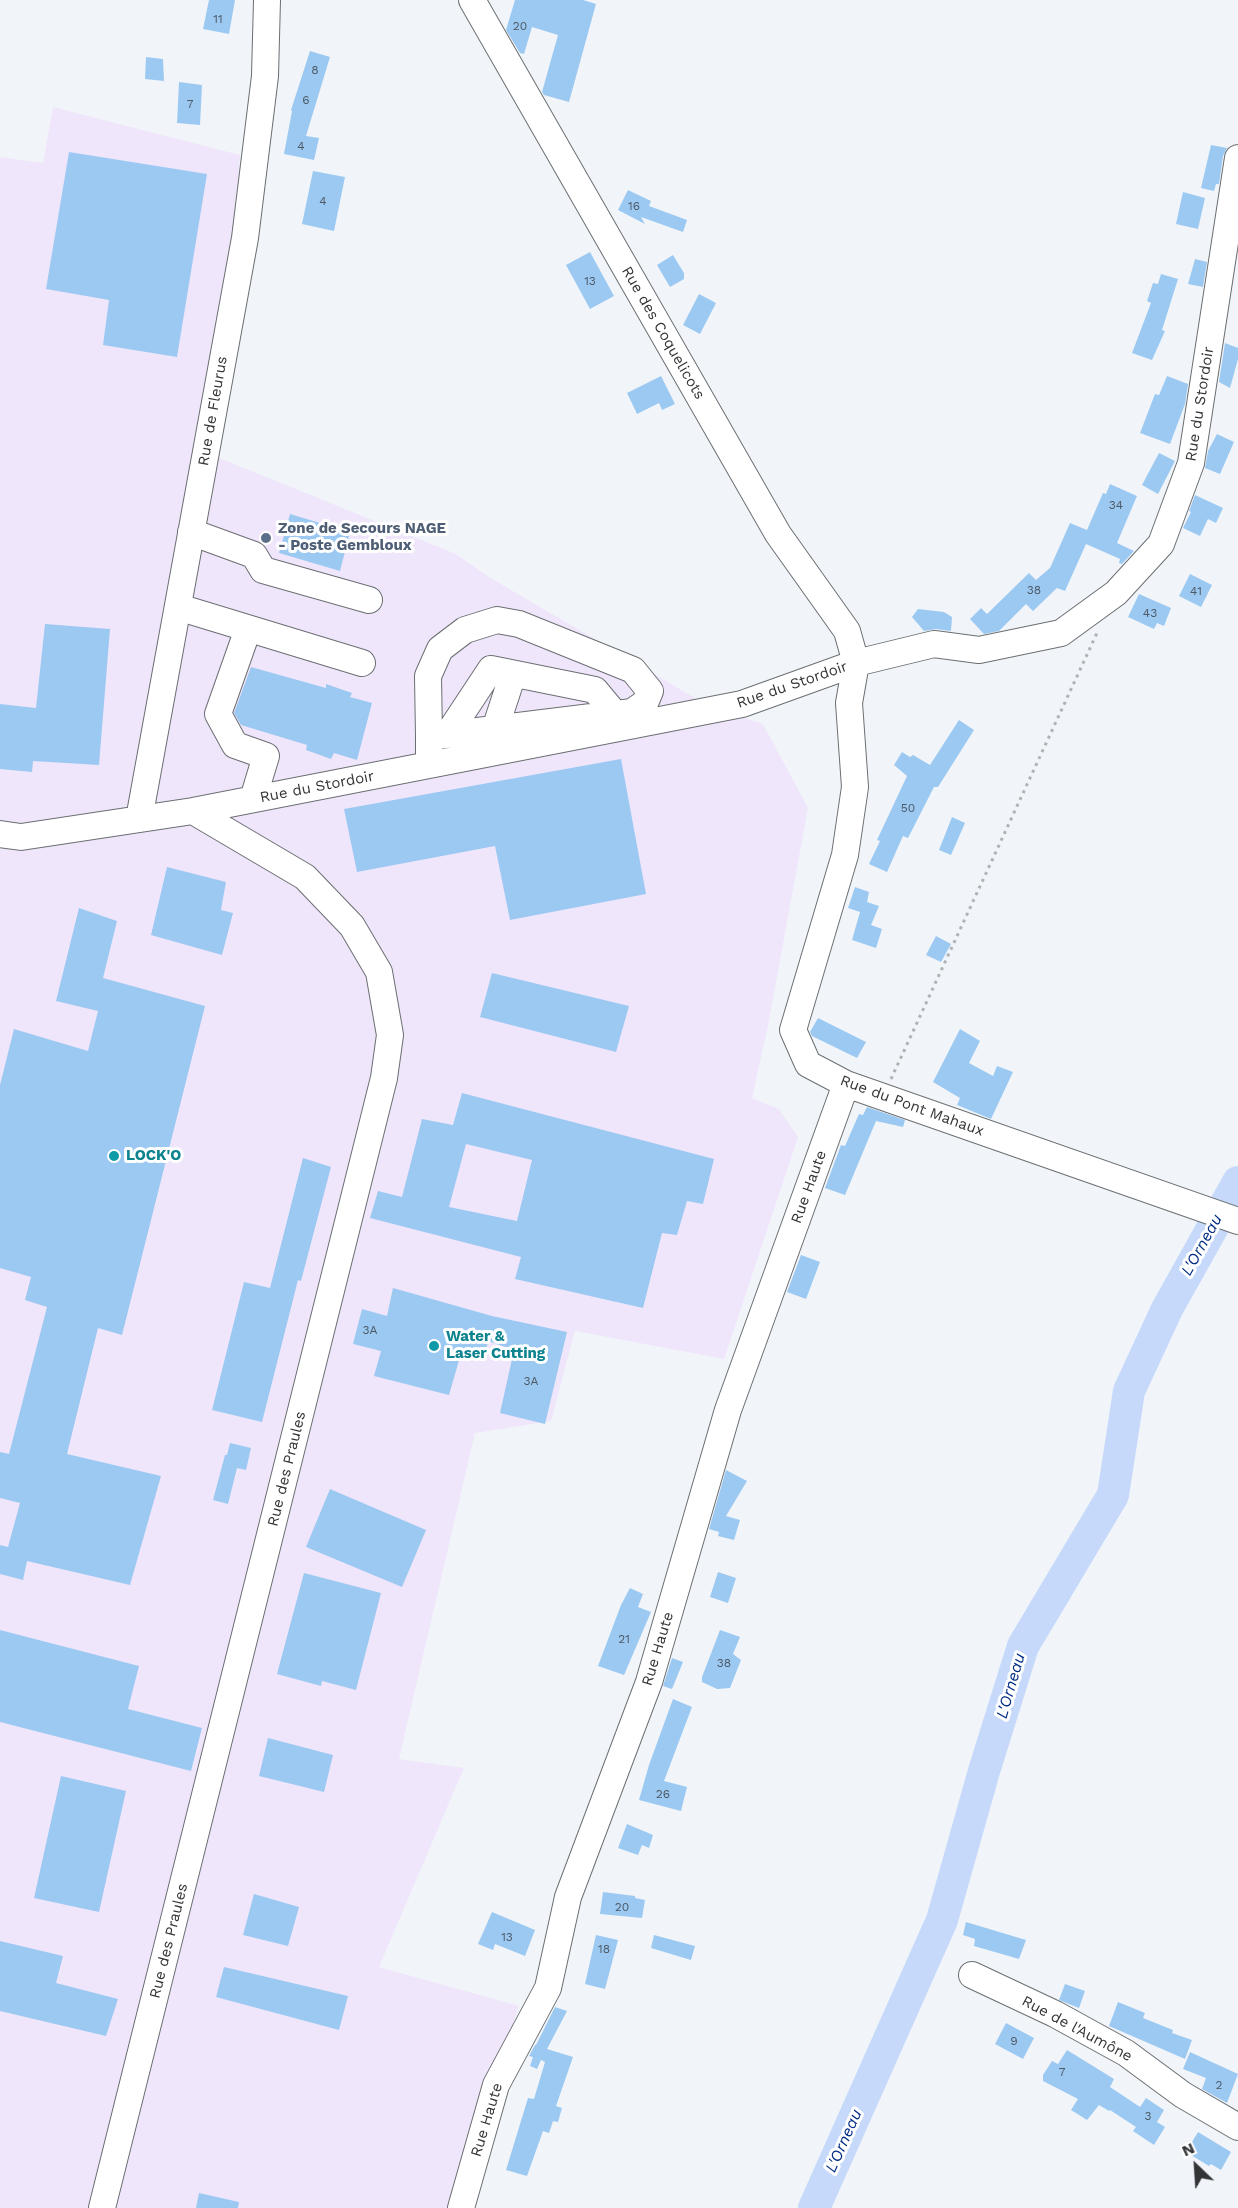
<!DOCTYPE html>
<meta charset="utf-8">
<style>
body{margin:0}
#map{position:relative;width:1238px;height:2208px;overflow:hidden;background:#f1f5f9;font-family:"Work Sans",sans-serif}
canvas{display:block}
.north{position:absolute;left:1166px;top:2136px;width:60px;height:60px;-webkit-text-stroke:4px #fff;paint-order:stroke;rotate:335deg;font-size:16px;font-weight:700;line-height:24px;text-align:center;color:#333436}
.north::after{content:'';display:block;margin:auto;width:21px;height:27px;background:#333436;clip-path:polygon(50% 0,100% 100%,50% 72%,0 100%)}
</style>
<div id="map">
<canvas width="1238" height="2208"></canvas>
<div class="north">N</div>
</div>
<script>
const context = document.querySelector('canvas').getContext('2d');
context.lineJoin = 'round';
function fill(path, color) { context.fillStyle = color; context.fill(path, 'evenodd'); }
const toPath = rows => new Path2D(rows.map(r => 'M' + r).join(''));
function strokePath(path, color, width, dash) { context.strokeStyle = color; context.lineWidth = width; context.lineCap = dash ? 'butt' : 'round'; context.setLineDash(dash || []); context.stroke(path); }
function label(font, color, halo, rows, align = 'center') {
  context.font = font + ' "Work Sans",sans-serif'; context.lineWidth = 6; context.setLineDash([]); context.textBaseline = 'middle'; context.strokeStyle = halo; context.fillStyle = color; for (const [text, x, y, turn = 0] of rows) {
    context.save(); context.translate(x, y); context.rotate((+turn || 0) * Math.PI / 180); context.textAlign = isNaN(turn) ? turn : align; if (halo) context.strokeText(text, 0, 0); context.fillText(text, 0, 0); context.restore();
  }
}
fill(toPath([
 [53,107,240,155,217,457,456,554,489,577,707,705,763,724,808,808,768,1026,752,1098,779,1109,798,1137,724,1359,575,1331,551,1421,475,1433,399,1759,464,1768,379,1967,519,2006,450,2208,0,2208,0,157,43,163]
]), '#f0e6fb');
strokePath(toPath([
 [814,2208,942,1920,984,1771,1023,1646,1113,1495,1129,1391,1167,1309,1238,1182]
]), '#c6d9fb', 32);
fill(toPath([
 [209,0,235,0,229,34,203,29],
 [515,0,583,0,596,4,569,102,544,95,542,92,558,35,532,27,524,54,520,53,506,30],
 [310,51,330,57,306,136,319,138,314,160,284,154,292,111,291,110],
 [146,57,163,59,164,81,145,79],
 [179,82,202,85,200,125,177,123],
 [1211,145,1227,148,1223,156,1219,184,1216,184,1214,191,1201,188],
 [69,152,207,174,177,357,103,345,109,300,46,289],
 [313,171,345,177,334,231,302,224],
 [628,190,651,201,649,206,687,220,683,232,641,217,645,224,618,210],
 [1183,192,1205,198,1198,229,1176,224],
 [590,252,614,296,590,309,566,265],
 [673,255,684,273,684,279,670,287,657,265],
 [1195,259,1207,262,1203,287,1188,284],
 [1161,274,1178,279,1162,330,1165,331,1152,360,1132,353,1151,303,1147,301,1153,283,1158,284],
 [699,294,716,303,700,334,683,325],
 [1225,343,1238,348,1238,359,1230,388,1219,382],
 [661,376,675,404,662,410,659,403,637,414,627,393],
 [1167,376,1188,384,1185,404,1170,444,1140,433,1155,394,1159,395],
 [1217,434,1234,442,1220,474,1205,468,1208,451],
 [1159,453,1175,461,1158,494,1142,485],
 [1110,484,1137,496,1117,543,1134,551,1122,564,1119,563,1120,559,1086,544,1065,591,1057,588,1033,611,1026,604,999,631,984,634,970,619,981,608,987,614,1029,573,1036,580,1050,568,1070,523,1087,530,1103,493,1106,494],
 [1195,495,1223,508,1216,523,1208,519,1200,536,1183,528,1191,512,1189,511],
 [290,514,350,532,340,571,279,553],
 [1190,574,1212,585,1201,607,1179,596],
 [1139,594,1171,608,1164,626,1157,623,1154,629,1128,617],
 [918,609,944,612,952,617,951,631,936,629,924,631,912,617],
 [45,624,110,629,99,765,33,761,32,772,0,769,0,704,36,708],
 [251,667,326,688,326,684,352,693,350,697,372,703,357,760,334,753,331,759,306,750,307,745,241,725,234,713],
 [959,720,974,730,938,787,934,787,908,838,903,836,887,872,869,864,880,841,877,840,907,776,894,765,902,752,910,757,913,755,930,765],
 [621,759,646,894,510,920,495,846,357,872,344,809],
 [952,817,965,823,951,855,939,850],
 [167,867,226,882,221,910,233,913,222,955,151,935],
 [855,887,869,892,867,902,879,906,871,925,882,929,876,948,852,940,860,912,848,908],
 [79,908,117,921,103,978,205,1006,122,1335,98,1328,67,1454,161,1476,130,1585,27,1561,23,1580,0,1574,0,1545,8,1547,20,1503,0,1498,0,1452,9,1454,47,1307,25,1300,31,1277,0,1268,0,1085,14,1029,88,1051,98,1011,56,1001],
 [936,936,951,944,941,962,926,955],
 [492,973,629,1006,616,1052,480,1017],
 [818,1018,866,1042,857,1058,812,1036,810,1032],
 [960,1029,980,1041,969,1063,993,1076,997,1066,1013,1072,991,1119,957,1105,960,1098,933,1082],
 [462,1093,714,1159,703,1204,687,1201,677,1235,662,1233,643,1308,515,1279,521,1257,370,1218,378,1191,402,1197,422,1119,453,1125],
 [466,1144,532,1160,517,1221,449,1207],
 [867,1107,905,1120,903,1127,876,1121,845,1195,825,1188,841,1145,845,1146,859,1114,863,1115],
 [303,1158,331,1167,301,1281,298,1280,262,1422,212,1410,244,1282,270,1288],
 [801,1255,820,1262,806,1299,787,1292],
 [393,1288,492,1316,567,1332,545,1424,500,1413,514,1350,488,1341,485,1356,462,1350,449,1395,374,1376,381,1351,353,1344,362,1309,387,1316],
 [230,1443,251,1448,246,1470,237,1468,228,1504,213,1500,225,1455,227,1455],
 [726,1470,747,1481,726,1516,740,1520,734,1540,718,1536,719,1532,709,1529],
 [330,1489,426,1530,402,1587,306,1547],
 [718,1572,736,1578,728,1603,710,1597],
 [304,1573,381,1593,356,1690,322,1681,321,1686,277,1674],
 [630,1588,643,1594,638,1607,651,1612,624,1675,598,1666,621,1605],
 [0,1630,139,1666,128,1709,202,1728,191,1771,0,1722],
 [720,1630,740,1637,733,1654,741,1660,730,1688,717,1689,702,1682,702,1677],
 [672,1658,683,1662,672,1689,663,1686],
 [673,1699,692,1707,664,1781,687,1787,681,1811,639,1800,649,1765],
 [268,1738,333,1755,324,1792,259,1776],
 [61,1776,126,1791,99,1912,34,1898],
 [627,1824,653,1835,649,1848,642,1845,638,1855,618,1848],
 [603,1892,635,1896,635,1898,645,1900,642,1918,600,1914],
 [254,1894,299,1907,288,1946,243,1935],
 [492,1912,535,1930,525,1956,495,1944,493,1950,478,1944],
 [966,1922,1026,1940,1019,1959,974,1946,975,1939,963,1935],
 [596,1935,618,1940,605,1989,585,1984],
 [654,1935,695,1946,691,1960,651,1948],
 [0,1941,63,1956,56,1983,118,1999,106,2036,0,2011],
 [224,1967,348,1996,339,2030,216,1997],
 [1065,1984,1085,1991,1079,2008,1059,2000],
 [1118,2002,1145,2013,1143,2018,1173,2030,1172,2033,1192,2040,1185,2059,1109,2026],
 [555,2007,567,2011,547,2049,573,2057,556,2106,562,2108,558,2122,553,2121,549,2133,543,2131,527,2176,506,2170,528,2098,534,2099,545,2062,541,2060,537,2069,530,2066,533,2057,529,2056,535,2045,536,2045],
 [1006,2023,1034,2038,1023,2059,995,2044],
 [1067,2050,1114,2079,1110,2087,1140,2107,1146,2098,1164,2110,1157,2122,1165,2127,1154,2145,1133,2131,1136,2127,1110,2110,1109,2111,1099,2105,1087,2120,1071,2110,1078,2099,1043,2081,1043,2075,1052,2061,1058,2064],
 [1190,2052,1238,2074,1227,2103,1202,2089,1206,2078,1183,2069],
 [1198,2132,1231,2152,1221,2170,1211,2164,1209,2166,1186,2152],
 [199,2193,239,2202,238,2208,196,2208]
]), '#9cc9f2');
const minor = toPath([
 [472,0,778,534,847,631,856,663,849,703,855,787,845,855,793,1030,808,1064,846,1084,1238,1221],
 [191,532,254,555,263,570,369,600],
 [178,607,362,663],
 [248,629,218,714,235,745,266,756,253,799],
 [495,729,513,674],
 [448,734,491,669,595,690,615,714],
 [429,737,632,712,645,703,650,691,633,670,519,624,497,620,465,630,440,649,428,676,429,737,429,765],
 [139,819,245,238,265,76,267,0],
 [0,834,21,837,193,811,742,704,856,663,934,644,979,650,1061,633,1116,593,1161,544,1191,463,1238,158],
 [972,1975,1055,2014,1126,2053,1183,2095,1238,2127],
 [102,2208,384,1078,390,1035,379,972,352,926,305,877,193,811],
 [461,2208,496,2085,548,1988,568,1897,649,1682,728,1410,846,1084]
]);
strokePath(minor, '#6b6f72', 28);
strokePath(toPath([
 [891,1079,1097,633]
]), '#b0b3b6', 3, [3, 4.5]);
strokePath(minor, '#fff', 26);
for (const [x, y, r, color] of [
 [266,538,6,"#5c6f8a"],
 [114,1156,6,"#0f9aa8"],
 [434,1346,6,"#0f9aa8"]
]) { const dot = new Path2D(); dot.arc(x, y, r, 0, 2 * Math.PI); context.fillStyle = color; context.fill(dot); strokePath(dot, '#fff', 2); }
label('12px', '#4d5965', null, [
 ["11",218,19],
 ["20",520,26],
 ["8",315,70],
 ["6",306,100],
 ["7",190,104],
 ["4",301,146],
 ["4",323,201],
 ["16",634,206],
 ["13",590,281],
 ["34",1116,505],
 ["38",1034,590],
 ["41",1196,591],
 ["43",1150,613],
 ["50",908,808],
 ["3A",370,1330],
 ["3A",531,1381],
 ["21",624,1639],
 ["38",724,1663],
 ["26",663,1794],
 ["20",622,1907],
 ["13",507,1937],
 ["18",604,1949],
 ["9",1014,2041],
 ["7",1062,2072],
 ["2",1219,2085],
 ["3",1148,2116]
]);
label('15px', '#333436', '#fff', [
 ["Rue des Coquelicots",663,333,60],
 ["Rue du Stordoir",1200,404,-81],
 ["Rue de Fleurus",213,411,-80],
 ["Rue du Stordoir",792,685,-19],
 ["Rue du Stordoir",317,787,-11],
 ["Rue du Pont Mahaux",912,1106,20],
 ["Rue Haute",809,1187,-70],
 ["Rue des Praules",287,1469,-76],
 ["Rue Haute",658,1649,-73],
 ["Rue des Praules",169,1941,-76],
 ["Rue de l'Aumône",1077,2029,28],
 ["Rue Haute",487,2120,-73]
]);
label('bold 15px', '#4e5e75', '#fff', [
 ["Zone de Secours NAGE",278,529],
 ["- Poste Gembloux",278,546]
], 'left');
label('bold 15px', '#0d838f', '#fff', [
 ["LOCK'O",126,1156],
 ["Water &",446,1337],
 ["Laser Cutting",446,1354]
], 'left');
label('italic 16px', '#002c86', '#fff', [
 ["L'Orneau",1202,1245,-61],
 ["L'Orneau",1011,1686,-74],
 ["L'Orneau",844,2141,-66]
]);
</script>
